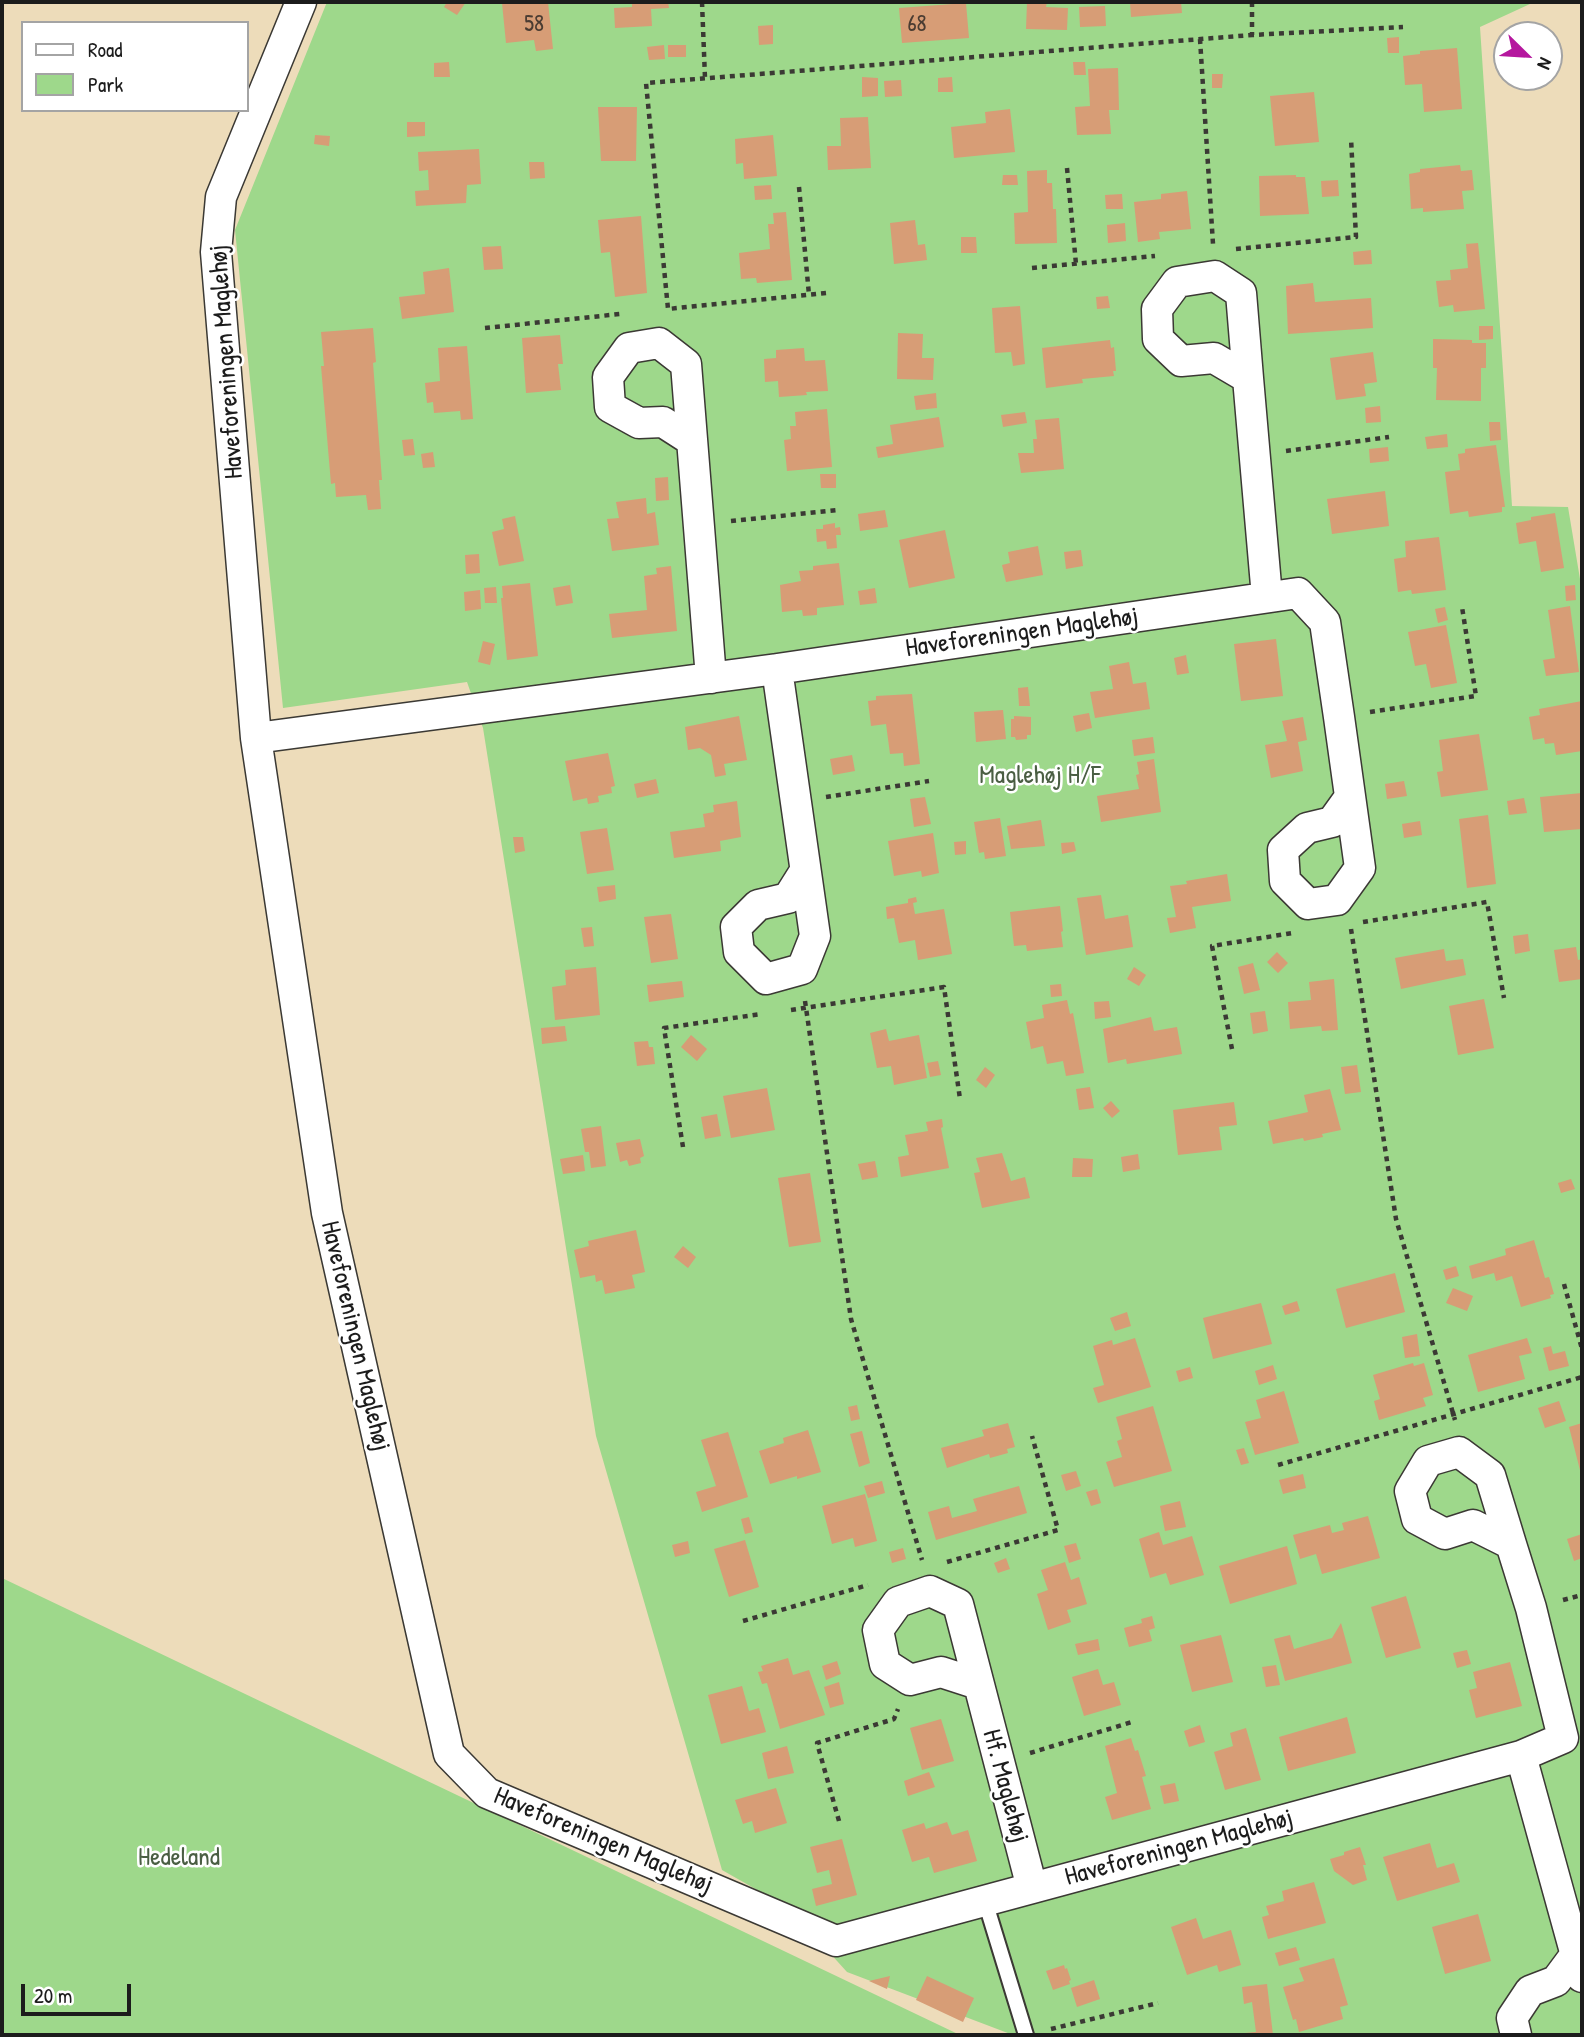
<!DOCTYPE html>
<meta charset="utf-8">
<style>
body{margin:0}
#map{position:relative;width:1584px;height:2037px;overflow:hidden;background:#eddcba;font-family:"Patrick Hand",sans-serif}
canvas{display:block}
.frame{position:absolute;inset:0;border:4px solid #1c1c1c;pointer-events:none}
.legend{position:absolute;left:21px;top:21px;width:228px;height:91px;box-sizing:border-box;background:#fff;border:2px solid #a4a4a4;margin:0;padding:9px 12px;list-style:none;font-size:21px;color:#1c1c1c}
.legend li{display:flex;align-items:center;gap:14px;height:35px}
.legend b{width:35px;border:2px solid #a4a4a4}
.north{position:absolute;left:1493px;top:21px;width:70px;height:70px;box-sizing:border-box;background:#fff;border:2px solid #a4a4a4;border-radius:50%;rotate:114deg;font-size:19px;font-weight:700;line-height:28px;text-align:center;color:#1c1c1c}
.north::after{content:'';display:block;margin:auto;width:24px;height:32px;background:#b5179e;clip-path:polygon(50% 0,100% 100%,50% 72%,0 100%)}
.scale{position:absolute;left:21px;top:1984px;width:110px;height:32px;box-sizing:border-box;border:4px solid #1c1c1c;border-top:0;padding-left:9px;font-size:21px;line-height:24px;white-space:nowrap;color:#1c1c1c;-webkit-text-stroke:5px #fff;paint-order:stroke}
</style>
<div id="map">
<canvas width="1584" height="2037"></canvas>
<div class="frame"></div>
<ul class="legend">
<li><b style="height:9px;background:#fff"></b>Road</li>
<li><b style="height:19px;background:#9ed88b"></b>Park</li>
</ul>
<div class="north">N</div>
<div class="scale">20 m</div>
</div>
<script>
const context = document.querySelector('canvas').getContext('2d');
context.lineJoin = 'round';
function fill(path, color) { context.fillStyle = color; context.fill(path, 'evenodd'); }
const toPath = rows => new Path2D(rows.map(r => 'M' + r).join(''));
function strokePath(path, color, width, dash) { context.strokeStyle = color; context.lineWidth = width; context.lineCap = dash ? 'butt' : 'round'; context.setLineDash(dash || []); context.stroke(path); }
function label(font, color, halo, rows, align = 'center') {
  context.font = font + ' "Patrick Hand",sans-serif'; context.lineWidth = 5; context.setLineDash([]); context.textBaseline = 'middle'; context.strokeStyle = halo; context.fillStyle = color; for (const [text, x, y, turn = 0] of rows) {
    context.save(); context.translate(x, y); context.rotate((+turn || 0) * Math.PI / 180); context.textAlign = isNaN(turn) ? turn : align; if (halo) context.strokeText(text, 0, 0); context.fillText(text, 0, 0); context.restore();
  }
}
fill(toPath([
 [327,2,1530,2,1530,4,1480,27,1512,506,1568,507,1582,591,1582,2035,1013,2035,847,1972,789,1908,722,1870,596,1436,483,728,467,682,283,708,235,230],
 [2,1578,960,2035,2,2035]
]), '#9ed88b');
fill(toPath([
 [447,2,466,2,457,15,444,7],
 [512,2,548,2,553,49,536,51,534,40,506,43,502,3],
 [632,2,668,2,669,8,651,9,652,26,615,28,614,8,632,7],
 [1027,2,1047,2,1046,7,1068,8,1067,30,1026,29],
 [1130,2,1181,2,1182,13,1131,17],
 [966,3,969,38,902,43,899,8],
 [1105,6,1106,26,1080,27,1079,7],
 [773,25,773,44,759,45,758,26],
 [1399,37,1399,53,1388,53,1387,38],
 [664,45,665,59,649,60,647,47],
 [668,45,686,45,686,57,668,57],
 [1457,48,1462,109,1424,112,1422,84,1405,85,1403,56,1420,54,1420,51],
 [449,62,450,77,434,77,434,63],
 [1073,62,1085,62,1086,75,1074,75],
 [1118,68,1119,110,1109,110,1111,134,1077,135,1075,107,1090,106,1088,69],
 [1212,74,1223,74,1222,88,1212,88],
 [862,77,878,78,878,96,862,97],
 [952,77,953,92,938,92,938,78],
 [901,80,902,96,885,97,884,81],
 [1314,92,1319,142,1275,146,1270,96],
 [598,107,637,107,636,161,601,161],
 [1010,109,1015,152,954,158,951,127,986,123,985,112],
 [868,117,871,168,828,170,827,146,841,146,840,118],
 [407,122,425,122,425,136,407,137],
 [315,135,330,136,329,146,314,144],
 [773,135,777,176,744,179,743,163,736,164,735,139],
 [479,149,481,184,467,185,466,203,416,206,415,191,429,190,428,170,419,171,418,152],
 [529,162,544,162,545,178,530,179],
 [1460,165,1461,171,1472,170,1474,190,1462,191,1464,209,1423,212,1423,208,1411,209,1409,174,1420,172,1420,169],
 [1047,170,1047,183,1052,183,1053,209,1056,209,1057,243,1015,244,1014,213,1028,212,1027,171],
 [1003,175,1017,175,1018,185,1002,185],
 [1296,175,1296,177,1305,177,1309,214,1260,216,1259,176],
 [1338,180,1339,196,1322,197,1321,181],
 [771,185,772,199,755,200,754,186],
 [1187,191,1191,229,1159,232,1160,239,1138,242,1134,202,1161,199,1161,194],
 [1122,194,1123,209,1106,209,1105,195],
 [786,212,792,280,757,283,756,278,741,279,739,253,770,249,768,224,774,224,773,213],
 [641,216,647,293,615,297,610,252,601,253,598,220],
 [915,220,918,245,925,244,927,260,894,264,890,223],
 [1125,223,1126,241,1108,243,1107,225],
 [961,237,976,237,977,253,961,253],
 [1478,243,1485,309,1454,312,1453,305,1439,307,1436,281,1451,280,1450,270,1468,268,1466,244],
 [501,246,503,269,484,270,482,247],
 [1371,250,1372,264,1354,265,1353,252],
 [449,268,454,312,402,319,399,297,425,294,423,272],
 [1313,283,1315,302,1371,298,1373,328,1288,334,1286,286],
 [1108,296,1110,308,1097,309,1096,297],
 [1020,306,1025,364,1013,366,1011,352,995,353,992,308],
 [1479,326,1493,326,1493,339,1479,340],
 [373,328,376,362,373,363,382,480,379,480,381,509,368,510,366,495,336,497,335,483,331,484,321,366,324,366,321,332],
 [898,333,923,334,922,358,934,358,933,380,897,379],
 [560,335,563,364,558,364,561,390,526,393,522,338],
 [1433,339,1472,340,1472,343,1486,343,1486,368,1481,368,1481,401,1436,400,1437,368,1433,368],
 [1110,340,1111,348,1114,347,1116,371,1113,371,1114,376,1082,379,1083,383,1046,388,1042,348],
 [467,346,473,419,461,420,460,411,434,413,433,402,427,403,425,383,440,381,438,348],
 [804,348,805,361,825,360,828,391,806,392,807,395,779,397,778,381,765,382,764,359,776,358,776,350],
 [1373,352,1377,382,1364,384,1366,396,1336,400,1330,358],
 [936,393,937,408,916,410,914,396],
 [1380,406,1381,422,1366,423,1365,408],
 [827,409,832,467,787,471,784,440,791,439,790,426,796,426,795,412],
 [1025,412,1027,423,1003,427,1001,415],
 [939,417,944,447,878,458,876,447,893,444,890,425],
 [1059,418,1064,469,1021,473,1018,453,1034,453,1033,439,1037,439,1035,420],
 [1489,422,1500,422,1501,440,1490,441],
 [1447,434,1448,447,1427,449,1425,437],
 [413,439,415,455,404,456,402,440],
 [1496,445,1505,507,1502,507,1502,512,1469,517,1468,511,1450,514,1445,472,1460,470,1458,454,1465,453,1465,449],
 [1388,447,1389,461,1370,463,1369,449],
 [433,452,435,467,423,468,421,454],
 [820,474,836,474,836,488,821,488],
 [668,477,669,500,656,501,655,478],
 [1385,491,1389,526,1332,534,1327,499],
 [646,498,647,514,655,512,659,545,612,551,607,519,619,518,616,502],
 [885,510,888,527,860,531,858,514],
 [1555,513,1564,568,1541,572,1536,541,1519,544,1516,523,1531,520,1531,517],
 [515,516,524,561,499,566,492,532,504,529,502,519],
 [835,523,835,528,840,527,841,535,836,535,837,548,827,549,826,541,817,542,816,529,823,529,823,525],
 [945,530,955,578,909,588,899,540],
 [1439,537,1446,590,1412,594,1411,590,1398,592,1394,559,1406,557,1405,541],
 [1038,546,1043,575,1006,582,1002,565,1010,563,1008,552],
 [1081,550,1083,566,1066,569,1064,552],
 [479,554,480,573,466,574,465,555],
 [839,563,844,605,817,608,817,615,803,616,802,610,782,612,780,585,801,581,799,571,813,570,813,566],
 [671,566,677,631,612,638,609,614,647,610,644,576,657,574,656,568],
 [530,583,538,656,507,660,501,598,503,598,502,586],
 [570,585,573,603,556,606,553,588],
 [1575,585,1576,600,1566,601,1565,586],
 [496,587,497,603,485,603,484,588],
 [875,588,877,603,860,605,858,591],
 [480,590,481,609,465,611,464,592],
 [1570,606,1579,672,1546,676,1543,660,1555,658,1548,610],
 [1445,607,1448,620,1438,623,1435,609],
 [1446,625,1457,683,1431,688,1426,664,1415,666,1408,632],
 [1276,639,1283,696,1241,701,1234,644],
 [483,641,495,644,490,665,478,662],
 [1186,655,1189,673,1177,675,1174,658],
 [1129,662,1133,684,1146,682,1150,709,1095,718,1090,692,1113,689,1109,666],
 [1028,687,1030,706,1019,706,1018,688],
 [912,694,920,764,904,766,903,753,890,754,886,724,871,726,868,701,876,700,876,696],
 [1582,701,1582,751,1556,755,1554,743,1545,744,1544,738,1533,740,1529,717,1540,715,1539,709],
 [1003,710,1006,739,976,742,974,712],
 [1089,713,1092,728,1076,732,1073,716],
 [739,716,747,760,724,764,726,775,715,777,711,755,700,748,688,750,685,727],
 [1014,716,1031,717,1031,735,1027,735,1027,739,1016,740,1015,737,1011,737,1011,719,1014,719],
 [1303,717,1307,740,1298,742,1303,771,1271,778,1265,745,1287,741,1282,721],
 [1479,734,1488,790,1441,797,1437,772,1443,771,1439,740],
 [1153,737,1155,753,1134,756,1132,740],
 [608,753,615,786,611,787,612,793,598,796,599,802,588,804,587,798,573,801,565,761],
 [852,755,855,771,833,775,830,759],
 [1154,759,1161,812,1101,822,1097,796,1139,789,1136,775,1139,774,1137,762],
 [656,779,659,793,637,798,634,784],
 [1404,781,1407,796,1387,799,1385,784],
 [1582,793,1582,829,1544,832,1540,797],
 [925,797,931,824,914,827,910,799],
 [1524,798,1527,813,1509,815,1507,801],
 [737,801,741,837,720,841,721,851,674,858,670,832,705,827,703,814,714,812,713,805],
 [1488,815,1496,884,1467,888,1459,819],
 [1000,818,1006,856,985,859,984,852,979,853,974,822],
 [1041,820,1045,846,1011,849,1007,826],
 [1420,821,1422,835,1404,838,1402,824],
 [607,828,614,870,587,874,580,832],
 [933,833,939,873,922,877,921,871,894,876,888,841],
 [513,837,523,837,525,851,515,853],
 [966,841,966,854,955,855,954,842],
 [1074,842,1076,851,1062,854,1061,843],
 [1227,874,1231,901,1192,907,1196,928,1170,933,1167,918,1176,917,1170,886,1187,884,1186,881],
 [615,885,616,899,599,902,597,887],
 [1101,895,1105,919,1128,915,1133,947,1086,955,1077,898],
 [916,897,917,902,913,903,915,914,944,909,952,954,918,960,915,940,899,943,894,918,887,919,886,907,908,903,908,899],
 [1060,906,1063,931,1061,932,1063,947,1027,951,1026,945,1014,946,1010,912],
 [671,914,678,959,651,963,644,917],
 [592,927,594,946,584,947,581,928],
 [1528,934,1530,951,1515,954,1513,936],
 [1576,947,1578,960,1582,959,1582,979,1559,982,1554,950],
 [1444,949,1446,961,1463,959,1466,975,1401,989,1395,958],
 [1277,952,1288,963,1278,973,1267,962],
 [1253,963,1260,990,1244,994,1238,967],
 [596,967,600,1015,555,1020,552,987,566,985,565,970],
 [1134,967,1146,975,1139,986,1127,979],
 [1334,979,1338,1030,1322,1031,1321,1026,1290,1029,1288,1002,1311,1000,1309,982],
 [682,981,684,997,649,1002,647,985],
 [1061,984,1062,996,1051,997,1050,985],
 [1484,999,1494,1048,1458,1055,1449,1006],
 [1067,1000,1070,1014,1073,1013,1084,1073,1066,1076,1063,1061,1047,1064,1043,1046,1031,1049,1026,1022,1044,1018,1042,1005],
 [1109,1001,1111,1017,1095,1019,1094,1002],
 [1265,1011,1268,1031,1253,1034,1250,1013],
 [1151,1017,1154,1031,1177,1027,1182,1054,1127,1064,1126,1059,1108,1063,1103,1029],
 [565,1026,567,1041,542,1044,541,1028],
 [886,1029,889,1041,919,1035,927,1078,894,1085,891,1066,877,1068,870,1033],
 [691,1035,707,1049,697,1061,681,1047],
 [648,1041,649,1047,653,1047,655,1064,637,1066,634,1042],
 [938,1061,941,1075,930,1077,927,1063],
 [1357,1065,1361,1092,1345,1094,1341,1067],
 [985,1067,995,1075,986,1088,976,1080],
 [1090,1087,1094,1108,1079,1110,1076,1089],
 [767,1088,775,1130,731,1138,723,1096],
 [1330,1089,1341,1130,1322,1134,1323,1137,1304,1141,1303,1138,1273,1144,1268,1121,1308,1112,1304,1095],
 [1111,1101,1120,1111,1112,1118,1103,1108],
 [1234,1102,1237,1125,1219,1127,1222,1150,1178,1155,1173,1110],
 [717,1114,721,1136,705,1139,701,1117],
 [942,1119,943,1127,941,1128,949,1168,901,1177,898,1157,909,1155,905,1135,928,1131,926,1122],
 [601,1126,606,1166,591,1168,589,1152,585,1152,581,1129],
 [640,1139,644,1156,640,1158,641,1163,629,1166,627,1160,620,1162,616,1143],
 [1002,1153,1011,1181,1025,1177,1030,1198,982,1208,974,1173,980,1172,976,1158],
 [1138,1154,1140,1169,1123,1172,1121,1157],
 [583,1155,585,1171,563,1174,560,1159],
 [1073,1158,1093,1159,1092,1177,1072,1177],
 [875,1161,878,1177,862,1180,858,1164],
 [810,1173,821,1242,789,1247,778,1178],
 [1571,1179,1575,1189,1561,1193,1558,1183],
 [636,1230,645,1272,632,1275,635,1288,605,1294,602,1280,596,1282,595,1275,580,1278,574,1250,589,1246,588,1241],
 [1534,1240,1545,1278,1549,1277,1554,1294,1550,1295,1551,1298,1521,1307,1512,1276,1496,1281,1494,1273,1472,1279,1469,1266,1506,1255,1505,1249],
 [683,1246,696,1257,688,1268,674,1257],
 [1456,1266,1459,1276,1446,1280,1443,1270],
 [1395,1273,1405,1312,1346,1328,1336,1289],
 [1453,1288,1473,1296,1467,1311,1446,1303],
 [1297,1301,1300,1311,1285,1315,1282,1306],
 [1261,1303,1272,1344,1213,1359,1203,1318],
 [1127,1312,1131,1326,1115,1331,1110,1318],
 [1417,1334,1420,1356,1405,1358,1402,1337],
 [1135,1338,1151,1387,1098,1403,1093,1388,1104,1385,1093,1346,1112,1340,1113,1345],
 [1527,1338,1532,1353,1519,1356,1525,1379,1478,1392,1468,1355],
 [1551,1346,1553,1354,1565,1351,1569,1366,1549,1371,1543,1348],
 [1413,1363,1414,1366,1424,1363,1433,1395,1423,1398,1426,1406,1379,1420,1374,1401,1380,1399,1373,1375],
 [1273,1365,1277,1379,1259,1385,1255,1371],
 [1190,1367,1193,1378,1179,1382,1176,1371],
 [1284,1391,1299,1443,1255,1455,1245,1422,1261,1418,1256,1400],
 [1559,1401,1566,1421,1545,1428,1538,1408],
 [857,1405,860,1419,851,1421,848,1407],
 [1153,1406,1172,1471,1114,1487,1106,1462,1122,1457,1117,1441,1122,1439,1116,1417],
 [1008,1423,1015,1447,1007,1449,1008,1453,990,1458,989,1454,947,1468,941,1448,984,1436,982,1430],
 [1582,1423,1582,1473,1581,1474,1569,1427],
 [808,1430,821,1472,797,1479,797,1476,770,1484,759,1451,784,1443,783,1438],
 [862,1431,870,1463,859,1467,850,1434],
 [728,1432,748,1497,702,1512,696,1492,716,1486,701,1440],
 [1244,1448,1249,1463,1241,1465,1236,1450],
 [1076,1471,1081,1486,1066,1491,1061,1475],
 [1303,1474,1306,1488,1283,1494,1279,1480],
 [882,1481,885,1493,868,1498,864,1486],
 [1019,1486,1027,1513,936,1540,928,1512,949,1506,952,1518,977,1511,973,1499],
 [1097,1489,1101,1503,1091,1506,1086,1492],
 [865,1494,877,1541,855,1547,853,1538,832,1544,822,1506],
 [1180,1501,1186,1527,1165,1531,1160,1506],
 [1368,1516,1380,1558,1322,1574,1316,1554,1300,1559,1293,1535,1330,1525,1332,1533,1344,1530,1342,1523],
 [749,1517,753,1532,745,1534,741,1519],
 [1159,1532,1163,1545,1192,1536,1204,1575,1170,1585,1166,1573,1150,1578,1139,1539],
 [1582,1534,1582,1558,1574,1561,1567,1539],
 [745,1540,759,1587,729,1597,714,1549],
 [688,1541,690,1553,675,1557,672,1545],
 [1076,1543,1081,1559,1069,1563,1064,1546],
 [1287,1546,1297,1584,1230,1604,1219,1566],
 [903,1548,906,1559,892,1563,889,1552],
 [1006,1558,1010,1569,998,1573,994,1563],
 [1065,1562,1071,1580,1079,1577,1087,1604,1067,1610,1071,1622,1048,1630,1037,1594,1048,1590,1041,1570],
 [1406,1596,1421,1648,1386,1658,1371,1607],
 [1152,1616,1155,1628,1149,1630,1152,1641,1129,1647,1124,1628,1142,1623,1141,1619],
 [1341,1623,1352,1663,1285,1681,1274,1639,1290,1635,1294,1649,1332,1638],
 [1221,1635,1233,1682,1192,1692,1180,1645],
 [1098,1639,1100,1650,1078,1655,1075,1644],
 [1467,1650,1471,1664,1457,1668,1453,1653],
 [788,1658,793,1675,809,1670,825,1715,780,1729,767,1683,762,1684,758,1672,763,1671,761,1666],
 [837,1661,841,1674,826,1680,822,1666],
 [1510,1662,1522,1706,1476,1718,1469,1690,1477,1688,1473,1672],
 [1276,1665,1280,1685,1266,1687,1262,1667],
 [1098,1669,1103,1685,1114,1682,1121,1705,1084,1716,1072,1677],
 [839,1682,844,1704,830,1708,824,1687],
 [742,1686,749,1711,759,1708,766,1732,721,1744,708,1695],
 [1347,1717,1356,1753,1288,1771,1279,1737],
 [941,1719,954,1761,922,1770,910,1728],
 [1200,1725,1205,1742,1189,1747,1184,1731],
 [1246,1728,1261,1780,1225,1790,1214,1752,1233,1746,1230,1733],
 [1131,1738,1135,1751,1138,1750,1146,1776,1142,1777,1151,1809,1112,1820,1105,1797,1117,1793,1105,1746],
 [787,1746,794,1773,768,1779,762,1753],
 [929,1772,935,1787,908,1796,904,1781],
 [1175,1783,1179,1801,1164,1804,1160,1786],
 [776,1788,787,1823,755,1833,752,1821,743,1824,735,1800],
 [947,1822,952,1835,968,1830,977,1861,934,1873,929,1857,912,1862,902,1830,924,1823,926,1829],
 [842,1839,857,1895,816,1906,812,1889,832,1884,829,1870,817,1873,810,1847],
 [1430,1843,1437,1868,1454,1863,1460,1882,1397,1901,1383,1857],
 [1360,1847,1366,1865,1363,1865,1367,1880,1353,1885,1334,1871,1330,1859,1344,1855,1344,1852],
 [1314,1882,1326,1923,1268,1939,1262,1917,1269,1915,1266,1906,1284,1901,1282,1891],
 [1478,1914,1491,1961,1445,1974,1432,1927],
 [1196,1918,1203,1939,1231,1930,1241,1965,1219,1972,1217,1965,1187,1975,1171,1927],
 [1296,1947,1300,1960,1279,1966,1275,1953],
 [1334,1958,1348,2005,1340,2007,1343,2019,1299,2032,1296,2019,1293,2020,1283,1987,1304,1981,1299,1968],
 [1064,1965,1065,1969,1067,1968,1071,1980,1069,1981,1070,1984,1053,1990,1046,1971],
 [890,1976,887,1989,869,1981],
 [927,1976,974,1998,963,2022,916,2000],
 [1094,1980,1100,1999,1077,2007,1071,1988],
 [1267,1984,1273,2035,1245,2035,1245,2033,1256,2032,1252,2002,1244,2004,1242,1987]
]), '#d79d76');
const lane = toPath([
 [985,1901,1026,2035]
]);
const street = toPath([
 [301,2,221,197,216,252,256,738,327,1213,449,1754,487,1793,836,1941,1521,1756,1582,1977],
 [1248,378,1214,358,1181,361,1158,339,1157,309,1177,282,1215,276,1241,293,1248,378,1267,597],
 [691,440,663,422,639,423,610,407,608,377,629,348,659,343,686,364,711,678],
 [777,669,815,936,802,969,766,979,739,952,736,927,758,905,788,898,805,871],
 [256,738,777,669,1298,593,1325,622,1339,717,1360,868,1337,900,1308,904,1285,881,1283,850,1307,828,1332,822,1350,797],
 [1511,1544,1473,1525,1445,1534,1417,1519,1410,1491,1428,1461,1459,1452,1490,1475,1511,1544,1531,1608,1563,1738,1521,1756],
 [978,1684,941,1672,910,1680,885,1664,878,1630,898,1602,930,1591,958,1604,1032,1888],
 [1516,2035,1512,2018,1530,1991,1556,1981,1576,1954]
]);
strokePath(lane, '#3b3934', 18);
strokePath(street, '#3b3934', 33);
strokePath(toPath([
 [702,2,705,78],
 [1252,2,1252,35,1403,27],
 [1200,39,1213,244],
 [1067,168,1076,264],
 [799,187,809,295],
 [1236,249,1356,237,1351,138],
 [1032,268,1155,256],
 [826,293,668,309,646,83,1252,35],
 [485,328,620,314],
 [1286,451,1389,437],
 [731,521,838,510],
 [1370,712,1476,696,1462,607],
 [826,797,929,781],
 [1363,922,1487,902,1504,998],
 [1351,929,1396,1219,1455,1420],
 [805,1001,851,1319,922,1560],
 [791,1010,944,987,960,1099],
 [1232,1049,1212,946,1292,933],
 [683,1147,664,1028,761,1014],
 [1564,1284,1582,1349],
 [1278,1465,1582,1377],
 [947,1562,1058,1530,1032,1436],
 [1563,1600,1582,1595],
 [743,1621,868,1585],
 [1030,1753,1132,1722],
 [839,1821,817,1743,894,1719,898,1709],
 [1051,2029,1158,2003]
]), '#3b3934', 4.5, [5, 5]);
strokePath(lane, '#fff', 14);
strokePath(street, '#fff', 30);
label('23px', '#4b3c32', null, [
 ["58",534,25],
 ["68",917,25]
]);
label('26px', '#1c1c1c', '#fff', [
 ["Haveforeningen Maglehøj",227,362,-94],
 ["Haveforeningen Maglehøj",1022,633,-8],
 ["Haveforeningen Maglehøj",355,1336,77],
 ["Hf. Maglehøj",1005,1786,75],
 ["Haveforeningen Maglehøj",603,1841,23],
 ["Haveforeningen Maglehøj",1179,1848,-15]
]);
label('26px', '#4a5e43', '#fff', [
 ["Maglehøj H/F",1040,776],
 ["Hedeland",179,1858]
]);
</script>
